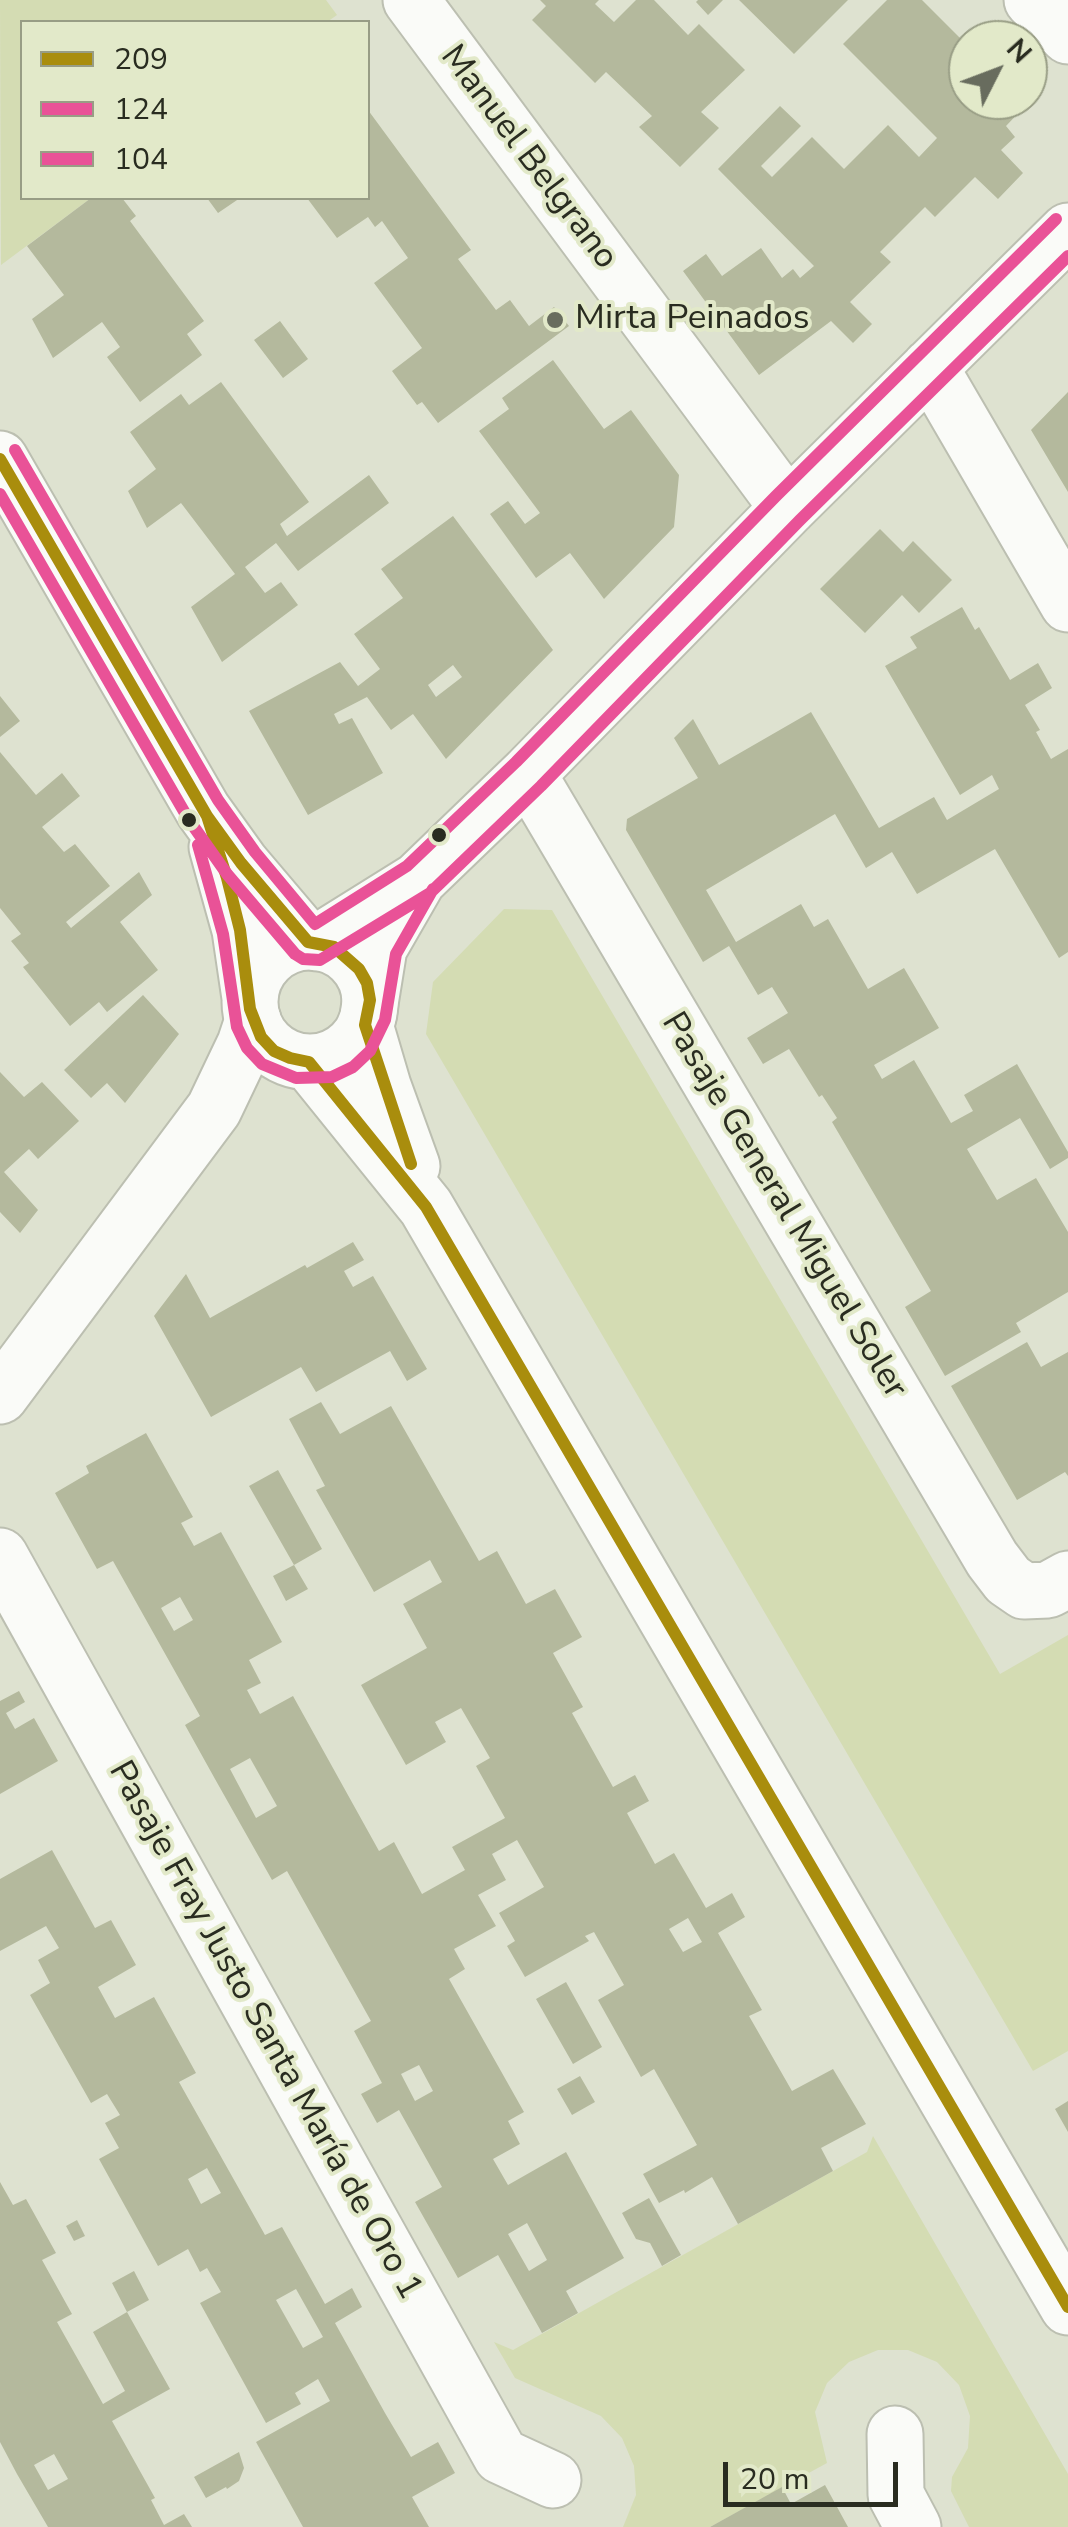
<!DOCTYPE html>
<meta charset="utf-8">
<style>
body{margin:0}
#map{position:relative;width:1068px;height:2527px;overflow:hidden;background:#dee2d0;font-family:"Nunito Sans",sans-serif}
canvas{display:block}
.legend{position:absolute;left:20px;top:20px;width:350px;height:180px;box-sizing:border-box;background:#e2e9c9;border:2px solid #989d85;margin:0;padding:12px 18px;list-style:none;font-size:30px;color:#292c20}
.legend li{display:flex;align-items:center;gap:20px;height:50px}
.legend b{width:50px;border:2px solid #989d85}
.north{position:absolute;left:948px;top:20px;width:100px;height:100px;box-sizing:border-box;background:#e2e9c9;border:2px solid #989d85;border-radius:50%;rotate:48deg;font-size:28px;font-weight:700;line-height:40px;text-align:center;color:#292c20}
.north::after{content:'';display:block;margin:auto;width:35px;height:45px;background:#686c5e;clip-path:polygon(50% 0,100% 100%,50% 72%,0 100%)}
.scale{position:absolute;left:723px;top:2462px;width:175px;height:45px;box-sizing:border-box;border:5px solid #292c20;border-top:0;padding-left:12px;font-size:30px;line-height:35px;white-space:nowrap;color:#292c20;-webkit-text-stroke:8px #e2e9c9;paint-order:stroke}
</style>
<div id="map">
<canvas width="1068" height="2527"></canvas>
<ul class="legend">
<li><b style="height:12px;background:#a98d0d"></b>209</li>
<li><b style="height:12px;background:#e95297"></b>124</li>
<li><b style="height:12px;background:#e95297"></b>104</li>
</ul>
<div class="north">N</div>
<div class="scale">20 m</div>
</div>
<script>
const context = document.querySelector('canvas').getContext('2d');
context.lineJoin = 'round';
function fill(path, color) { context.fillStyle = color; context.fill(path, 'evenodd'); }
const toPath = rows => new Path2D(rows.map(r => 'M' + r).join(''));
function strokePath(path, color, width, dash) { context.strokeStyle = color; context.lineWidth = width; context.lineCap = dash ? 'butt' : 'round'; context.setLineDash(dash || []); context.stroke(path); }
function label(font, color, halo, rows, align = 'center') {
  context.font = font + ' "Nunito Sans",sans-serif'; context.lineWidth = 8; context.setLineDash([]); context.textBaseline = 'middle'; context.strokeStyle = halo; context.fillStyle = color; for (const [text, x, y, turn = 0] of rows) {
    context.save(); context.translate(x, y); context.rotate((+turn || 0) * Math.PI / 180); context.textAlign = isNaN(turn) ? turn : align; if (halo) context.strokeText(text, 0, 0); context.fillText(text, 0, 0); context.restore();
  }
}
fill(toPath([
 [0,0,326,0,337,15,327,22,22,22,22,198,91,198,1,265],
 [504,909,552,910,1000,1674,1068,1635,1068,2051,1033,2071,426,1034,433,982],
 [873,2136,1068,2474,1068,2527,969,2527,951,2491,952,2477,968,2448,970,2416,959,2385,937,2362,908,2350,878,2350,849,2362,827,2383,815,2412,827,2463,710,2527,623,2527,636,2495,634,2466,622,2438,601,2416,515,2378,494,2342,513,2350,867,2152]
]), '#d4dcb3');
fill(toPath([
 [540,0,599,0,595,4,614,22,636,0,654,0,688,35,699,24,745,70,701,112,719,128,680,167,639,127,652,116,606,72,595,83,532,20,546,6],
 [698,0,723,0,708,15,696,2],
 [739,0,848,0,794,54],
 [887,0,922,0,968,46,968,100,1023,100,1027,104,1006,126,1015,137,1001,150,1023,173,998,199,975,177,935,217,925,207,880,252,891,262,850,302,872,324,853,343,831,321,759,375,683,271,706,254,722,276,761,248,782,278,793,269,800,278,814,266,718,169,780,106,801,126,761,166,772,177,812,137,844,169,888,125,919,157,937,138,843,44],
 [368,110,471,250,458,259,496,310,510,300,529,326,554,307,569,326,438,423,422,402,417,405,392,371,422,348,374,283,408,258,382,221,375,227,368,217,337,238,307,198,368,198],
 [91,198,122,198,136,216,130,221,204,321,187,334,202,355,140,402,107,357,120,347,102,322,53,358,32,319,64,295,27,246],
 [207,198,240,198,218,213],
 [280,321,308,359,283,378,254,340],
 [553,360,604,429,631,410,679,475,674,527,604,599,570,553,536,578,490,514,508,501,525,524,540,513,479,431,509,409,502,398],
 [221,382,309,502,280,524,287,536,369,475,389,503,298,571,276,543,245,567,265,593,281,582,298,605,222,662,191,607,235,574,181,503,147,528,128,491,156,469,130,432,181,394,189,405],
 [1068,392,1068,492,1031,430],
 [453,516,553,650,446,759,413,714,391,730,367,697,334,714,339,724,352,718,383,773,308,815,249,711,340,662,358,686,380,669,354,634,403,598,381,569],
 [453,665,462,677,436,697,428,685],
 [880,529,903,552,913,541,952,580,919,613,902,595,865,633,820,589],
 [962,607,975,630,979,627,1010,680,1038,663,1052,688,1025,705,1040,730,1036,732,1051,759,1068,749,1068,952,1059,958,995,849,917,894,892,852,866,868,835,814,706,890,736,942,801,904,814,927,828,919,868,989,904,968,939,1028,874,1065,882,1079,914,1060,951,1123,973,1111,964,1095,1017,1064,1068,1152,1068,1158,1050,1169,1020,1118,967,1149,997,1200,1036,1178,1068,1232,1068,1292,1016,1323,1021,1332,945,1376,905,1307,931,1291,832,1122,837,1118,822,1095,819,1097,789,1049,763,1064,747,1038,788,1013,772,987,758,995,729,946,703,962,626,830,627,819,698,778,674,738,693,719,719,765,811,712,879,828,934,797,947,820,999,789,992,775,960,795,885,666,917,648,910,637],
 [0,696,20,721,0,737],
 [0,752,36,795,62,773,80,796,42,827,64,852,75,844,110,886,66,922,71,928,139,872,152,895,120,922,158,970,107,1012,99,1002,70,1026,23,967,29,963,11,941,21,934,0,908],
 [143,995,179,1034,125,1103,107,1083,91,1098,64,1070],
 [0,1072,24,1097,42,1082,79,1121,38,1159,29,1149,4,1172,38,1210,20,1233,0,1212],
 [353,1242,364,1260,344,1271,353,1287,373,1276,427,1369,407,1381,390,1351,316,1392,301,1367,211,1417,154,1316,186,1274,210,1318,305,1265,307,1268],
 [1027,1342,1041,1367,1068,1352,1068,1476,1065,1472,1017,1500,951,1386],
 [321,1402,340,1434,391,1406,479,1561,497,1551,526,1604,555,1589,582,1637,553,1653,583,1707,572,1713,613,1787,635,1775,649,1801,627,1813,655,1864,674,1853,706,1908,732,1893,745,1917,718,1933,762,2010,749,2016,792,2091,833,2069,866,2124,821,2148,833,2171,738,2224,712,2177,685,2193,684,2190,659,2203,643,2174,697,2145,654,2069,641,2077,598,2000,624,1985,594,1932,585,1936,589,1941,525,1977,507,1946,515,1941,499,1913,544,1887,517,1840,492,1854,506,1880,478,1895,496,1926,454,1949,465,1969,449,1979,524,2112,508,2121,520,2144,493,2159,508,2185,566,2152,624,2258,566,2291,578,2313,542,2333,498,2255,458,2278,415,2202,442,2187,399,2110,377,2123,361,2094,382,2083,354,2031,371,2021,287,1871,272,1880,215,1779,185,1725,200,1716,113,1561,97,1569,55,1493,89,1473,86,1466,146,1433,193,1517,181,1523,194,1546,221,1532,282,1642,249,1660,261,1683,247,1690,260,1714,293,1696,379,1851,394,1842,422,1894,465,1870,452,1847,505,1818,476,1766,490,1758,461,1708,435,1722,446,1742,406,1765,361,1685,427,1648,403,1604,442,1582,430,1560,374,1592,316,1490,325,1486,289,1419],
 [180,1597,193,1620,174,1631,161,1608],
 [250,1758,277,1806,256,1818,230,1769],
 [688,1918,702,1942,683,1952,669,1929],
 [419,2065,433,2091,415,2101,401,2074],
 [527,2223,547,2260,529,2271,508,2234],
 [278,1470,322,1549,294,1565,249,1486],
 [294,1565,308,1589,286,1601,273,1576],
 [19,1691,25,1702,6,1713,15,1729,34,1718,58,1761,0,1794,0,1701],
 [52,1850,95,1928,111,1920,136,1965,98,1987,115,2018,154,1997,196,2073,179,2082,265,2235,282,2227,325,2304,352,2288,362,2307,335,2323,385,2413,411,2457,438,2442,455,2473,412,2497,429,2527,303,2527,256,2442,330,2401,318,2379,295,2393,301,2404,266,2423,200,2303,221,2292,207,2268,200,2272,188,2249,158,2266,99,2159,119,2148,105,2123,120,2115,107,2094,91,2103,30,1995,50,1983,38,1960,59,1948,46,1926,0,1951,0,1879],
 [207,2168,221,2193,201,2204,188,2179],
 [296,2289,323,2337,303,2348,276,2300],
 [566,1982,602,2047,573,2064,536,1999],
 [580,2076,595,2102,572,2115,557,2089],
 [1068,2101,1068,2132,1055,2109],
 [0,2182,13,2205,26,2199,56,2253,42,2260,72,2314,57,2322,103,2404,125,2391,93,2332,127,2312,170,2389,112,2421,155,2498,151,2500,164,2525,184,2514,192,2527,48,2527,17,2474,0,2442],
 [54,2454,68,2479,48,2490,34,2465],
 [649,2198,681,2255,662,2266,650,2243,636,2239,622,2213],
 [77,2220,85,2236,74,2241,66,2226],
 [134,2271,149,2300,127,2312,112,2283],
 [239,2452,244,2468,239,2481,227,2489,226,2487,206,2498,194,2477],
 [825,2485,848,2527,710,2527,782,2487,791,2504]
]), '#b4b99d');
const minor = toPath([
 [411,0,788,508],
 [1032,0,1068,36],
 [930,367,1068,604],
 [528,774,992,1559,1008,1580,1024,1591,1048,1590,1068,1579],
 [317,943,418,880,528,774,788,508,1068,231],
 [368,1016,379,948,417,882],
 [0,1396,214,1109,245,1044,253,1020],
 [0,1556,501,2456,553,2480],
 [895,2434,896,2495,913,2527]
]);
const tertiary = toPath([
 [0,459,203,810,241,863,308,942],
 [217,847,240,930,250,998],
 '250 1002a60 60 0 1 1 120 0a60 60 0 1 1-120 0Z',
 [365,1025,383,1086,412,1166],
 [309,1062,426,1207,1068,2307]
]);
strokePath(minor, '#bcbfb1', 59);
strokePath(tertiary, '#bcbfb1', 59);
strokePath(minor, '#fafbf8', 55);
strokePath(tertiary, '#fafbf8', 55);
strokePath(toPath([
 [0,459,207,816,241,863,308,942,334,947,359,969,367,983,370,1000,365,1025,411,1164],
 [207,816,227,878,240,930,250,1009,261,1037,274,1051,290,1058,309,1062,426,1207,1068,2307]
]), '#a98d0d', 12);
strokePath(toPath([
 [0,494,189,820,227,874,295,954,303,959,320,960,430,893,541,786,800,520,1068,256],
 [198,845,223,934,237,1027,247,1048,262,1064,296,1078,332,1077,353,1067,370,1051,385,1020,396,954,433,889]
]), '#e95297', 12);
strokePath(toPath([
 [15,450,218,800,255,852,315,924,407,866,516,762,776,496,1056,219]
]), '#e95297', 12);
for (const [x, y, r, color] of [
 [555,320,10,"#686c5e"],
 [189,820,9,"#292c20"],
 [439,835,9,"#292c20"]
]) { const dot = new Path2D(); dot.arc(x, y, r, 0, 2 * Math.PI); context.fillStyle = color; context.fill(dot); strokePath(dot, '#e2e9c9', 4); }
label('35px', '#292c20', '#e2e9c9', [
 ["Manuel Belgrano",528,158,53],
 ["Pasaje General Miguel Soler",783,1206,59],
 ["Pasaje Fray Justo Santa María de Oro 1",264,2031,61]
]);
label('35px', '#292c20', '#e2e9c9', [
 ["Mirta Peinados",575,320]
], 'left');
</script>
